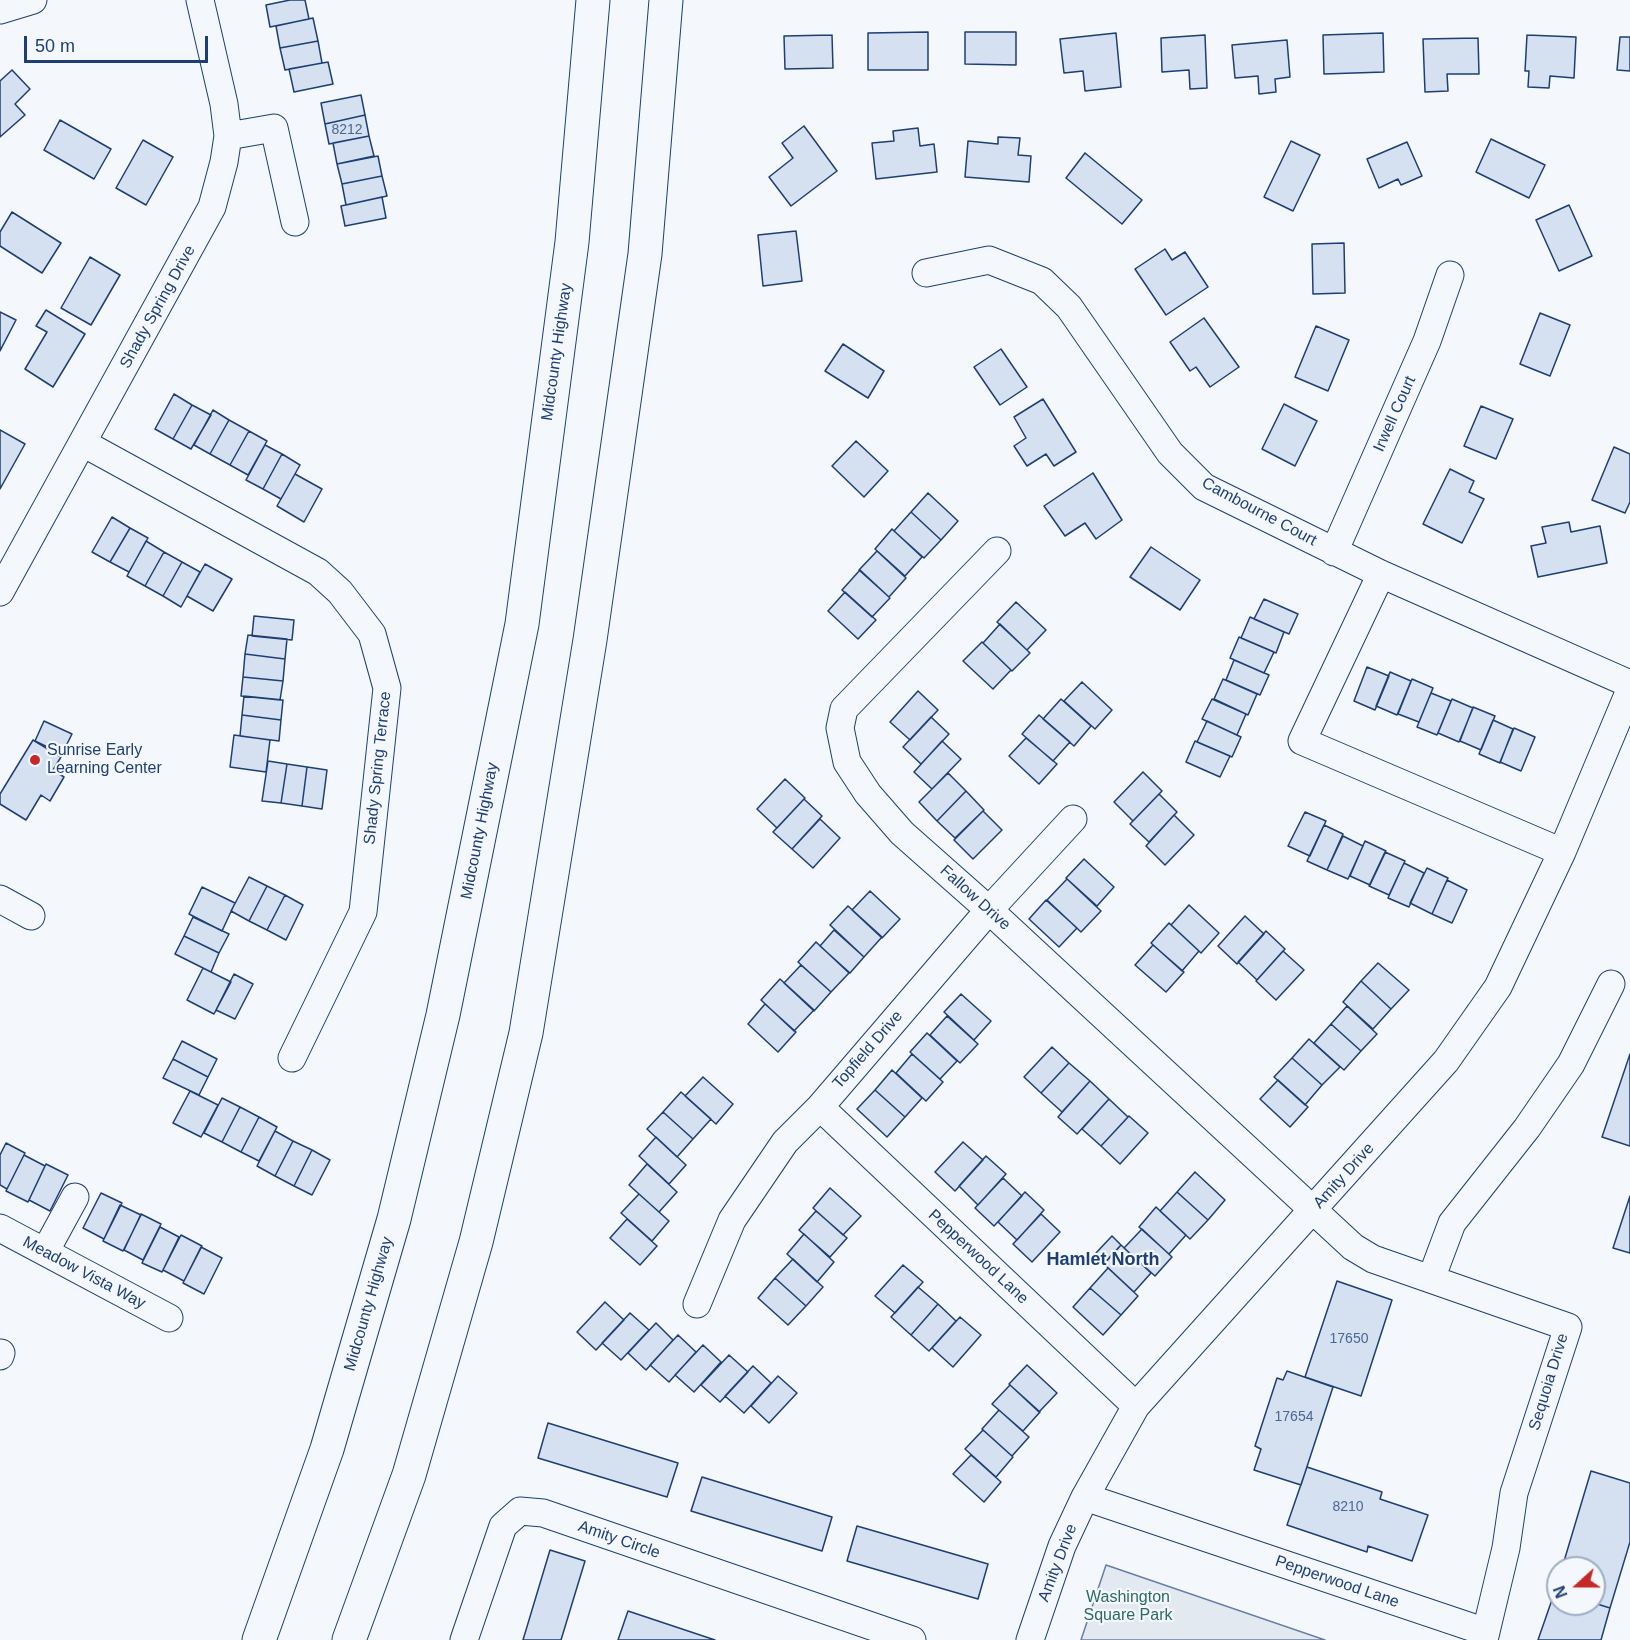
<!DOCTYPE html>
<style>
body{margin:0}
#map{position:relative;width:1630px;height:1640px;overflow:hidden;background:#f4f7fb;font-family:Arial,sans-serif}
canvas{display:block}
.north{position:absolute;left:1546px;top:1556px;width:60px;height:60px;box-sizing:border-box;background:#f4f7fb;border:2px solid #9eadc5;border-radius:50%;rotate:249deg;font-size:16px;font-weight:700;line-height:24px;text-align:center;color:#1d3f73}
.north::after{content:'';display:block;margin:auto;width:21px;height:27px;background:#c62828;clip-path:polygon(50% 0,100% 100%,50% 72%,0 100%)}
.scale{position:absolute;left:24px;top:36px;width:184px;height:27px;box-sizing:border-box;border:3px solid #1d3f73;border-top:0;padding-left:8px;font-size:18px;line-height:21px;white-space:nowrap;color:#1d3f73;-webkit-text-stroke:4px #f4f7fb;paint-order:stroke}
</style>
<div id="map">
<canvas width="1630" height="1640"></canvas>
<div class="north">N</div>
<div class="scale">50 m</div>
</div>
<script>
const context = document.querySelector('canvas').getContext('2d');
context.lineJoin = 'round';
function fill(path, color) { context.fillStyle = color; context.fill(path, 'evenodd'); }
const toPath = rows => new Path2D(rows.map(r => 'M' + r).join(''));
function strokePath(path, color, width, dash) { context.strokeStyle = color; context.lineWidth = width; context.lineCap = dash ? 'butt' : 'round'; context.setLineDash(dash || []); context.stroke(path); }
function label(font, color, halo, rows, align = 'center') {
  context.font = font + ' Arial,sans-serif'; context.lineWidth = 4.5; context.setLineDash([]); context.textBaseline = 'middle'; context.strokeStyle = halo; context.fillStyle = color; for (const [text, x, y, turn = 0] of rows) {
    context.save(); context.translate(x, y); context.rotate((+turn || 0) * Math.PI / 180); context.textAlign = isNaN(turn) ? turn : align; if (halo) context.strokeText(text, 0, 0); context.fillText(text, 0, 0); context.restore();
  }
}
const green = toPath([
 [1106,1565,1325,1640,1081,1640,1106,1565]
]);
fill(green, '#e3e9f0');
strokePath(green, '#687fa3', 1.5);
const building = toPath([
 [290,0,305,0,309,19,270,27,266,5,290,0],
 [313,18,318,41,280,48,276,26,313,18],
 [928,32,928,70,868,70,868,33,928,32],
 [965,32,1016,32,1016,65,965,64,965,32],
 [1116,33,1121,87,1085,91,1083,71,1064,73,1060,39,1116,33],
 [1383,33,1384,72,1324,74,1323,35,1383,33],
 [832,35,833,68,785,69,784,36,832,35],
 [1205,35,1207,88,1190,89,1189,70,1162,72,1161,38,1205,35],
 [1527,35,1576,37,1574,78,1550,76,1549,88,1528,87,1529,71,1525,71,1527,35],
 [1620,37,1630,37,1630,71,1617,70,1620,37],
 [1478,38,1479,74,1447,74,1448,91,1425,92,1423,39,1478,38],
 [1287,40,1290,77,1275,79,1276,92,1259,94,1258,76,1235,78,1232,45,1287,40],
 [318,41,322,63,285,70,280,48,318,41],
 [328,62,333,84,294,92,289,69,328,62],
 [12,70,30,89,15,104,25,115,0,137,0,81,12,70],
 [361,95,365,115,325,124,321,103,361,95],
 [365,115,369,136,329,144,325,124,365,115],
 [60,120,111,149,94,179,44,150,60,120],
 [804,126,837,171,791,206,769,177,793,158,782,143,804,126],
 [918,128,920,146,934,144,937,172,876,179,872,143,894,141,893,131,918,128],
 [369,136,374,156,337,164,333,143,369,136],
 [998,137,1020,138,1018,155,1031,156,1029,182,965,177,968,141,998,144,998,137],
 [1491,139,1545,165,1529,198,1476,172,1491,139],
 [143,140,173,157,146,205,116,188,143,140],
 [1291,141,1320,155,1293,211,1264,197,1291,141],
 [1407,142,1422,176,1401,185,1398,179,1379,188,1367,159,1407,142],
 [1085,153,1142,200,1122,224,1066,178,1085,153],
 [378,156,382,176,342,184,337,164,378,156],
 [382,176,387,196,346,205,342,184,382,176],
 [382,197,386,218,345,226,341,206,382,197],
 [1569,205,1592,256,1559,271,1536,220,1569,205],
 [12,212,61,243,42,273,0,246,0,232,12,212],
 [796,231,802,281,763,286,758,235,796,231],
 [1344,243,1345,293,1313,294,1312,244,1344,243],
 [1165,249,1172,260,1185,252,1208,287,1166,315,1135,269,1165,249],
 [90,257,120,275,91,325,61,308,90,257],
 [46,310,85,334,53,387,25,369,47,332,36,326,46,310],
 [0,312,16,320,0,351,0,312],
 [1540,313,1570,325,1550,376,1520,364,1540,313],
 [1204,318,1239,367,1210,387,1196,367,1190,371,1170,342,1204,318],
 [1316,326,1349,340,1328,391,1295,377,1316,326],
 [843,344,884,371,868,398,825,371,843,344],
 [1001,349,1027,387,1000,405,974,367,1001,349],
 [174,394,192,405,173,439,155,429,174,394],
 [1043,399,1076,452,1054,466,1046,454,1027,466,1014,446,1026,438,1014,417,1043,399],
 [1284,404,1317,421,1295,466,1262,449,1284,404],
 [192,405,211,415,191,449,173,439,192,405],
 [1481,406,1513,419,1496,459,1464,446,1481,406],
 [213,410,229,420,210,454,194,445,213,410],
 [229,420,249,431,230,465,210,454,229,420],
 [0,430,25,444,0,489,0,430],
 [249,431,267,441,248,475,230,465,249,431],
 [856,441,888,471,864,497,832,466,856,441],
 [265,445,282,454,263,489,246,480,265,445],
 [1614,447,1630,454,1630,502,1625,513,1592,500,1614,447],
 [282,454,300,465,281,499,263,489,282,454],
 [1450,469,1474,481,1469,492,1484,499,1462,543,1423,524,1450,469],
 [1093,473,1122,520,1096,539,1085,523,1065,536,1044,506,1093,473],
 [295,474,322,489,304,522,277,506,295,474],
 [928,493,958,521,941,540,911,512,928,493],
 [911,512,941,540,924,558,894,531,911,512],
 [112,517,130,528,110,562,92,552,112,517],
 [1569,522,1571,532,1600,526,1607,563,1538,577,1531,546,1546,543,1542,527,1569,522],
 [130,528,148,538,129,572,110,562,130,528],
 [892,529,922,557,905,576,875,549,892,529],
 [146,541,164,552,145,586,127,576,146,541],
 [1151,547,1200,580,1180,610,1130,577,1151,547],
 [877,551,906,578,889,597,859,570,877,551],
 [164,552,182,562,163,596,145,586,164,552],
 [182,562,200,572,181,607,163,596,182,562],
 [205,564,232,579,213,611,187,596,205,564],
 [860,570,890,598,872,617,842,590,860,570],
 [845,592,876,620,858,639,828,611,845,592],
 [1264,599,1298,614,1289,634,1254,619,1264,599],
 [1016,602,1046,630,1027,650,997,622,1016,602],
 [254,616,294,620,292,640,252,636,254,616],
 [1250,617,1284,632,1276,653,1241,638,1250,617],
 [1000,624,1030,653,1012,671,983,643,1000,624],
 [248,635,287,639,285,659,245,654,248,635],
 [1239,637,1274,652,1264,673,1230,658,1239,637],
 [982,642,1011,670,993,689,963,661,982,642],
 [245,654,285,659,283,681,243,677,245,654],
 [1234,660,1269,675,1260,695,1226,680,1234,660],
 [1367,667,1389,676,1375,710,1354,701,1367,667],
 [1390,672,1411,681,1397,715,1376,706,1390,672],
 [243,677,283,681,280,700,241,696,243,677],
 [1223,679,1257,694,1248,715,1214,699,1223,679],
 [1412,679,1433,688,1419,722,1398,714,1412,679],
 [1082,682,1112,710,1095,729,1064,701,1082,682],
 [918,691,938,710,910,740,890,722,918,691],
 [1431,693,1451,701,1437,735,1417,727,1431,693],
 [244,696,283,700,281,720,242,715,244,696],
 [1061,699,1091,726,1074,746,1043,719,1061,699],
 [1212,699,1246,714,1237,735,1202,719,1212,699],
 [1452,699,1473,708,1459,742,1438,733,1452,699],
 [1473,707,1495,716,1481,750,1460,741,1473,707],
 [242,715,281,720,279,741,240,736,242,715],
 [1039,715,1070,742,1053,761,1022,734,1039,715],
 [931,717,949,734,921,764,903,747,931,717],
 [1493,720,1513,729,1500,763,1479,754,1493,720],
 [44,721,72,734,62,754,35,741,44,721],
 [1207,721,1241,737,1232,757,1197,742,1207,721],
 [1514,728,1535,737,1521,771,1500,762,1514,728],
 [234,735,270,740,266,772,230,767,234,735],
 [1026,738,1057,764,1039,784,1009,756,1026,738],
 [33,740,61,757,53,770,64,777,50,801,41,795,26,820,0,804,0,794,33,740],
 [942,741,961,759,932,789,914,772,942,741],
 [1195,741,1230,756,1220,777,1186,762,1195,741],
 [268,761,287,764,281,803,262,801,268,761],
 [287,764,307,767,302,806,281,803,287,764],
 [307,767,327,770,322,809,302,806,307,767],
 [1143,772,1162,791,1133,821,1114,802,1143,772],
 [948,773,966,791,937,821,919,802,948,773],
 [785,779,805,798,777,828,757,809,785,779],
 [966,791,984,810,955,838,937,821,966,791],
 [1159,794,1177,812,1149,842,1130,824,1159,794],
 [804,799,822,816,792,849,773,832,804,799],
 [983,811,1002,830,973,859,954,840,983,811],
 [1305,812,1326,821,1310,856,1288,846,1305,812],
 [1174,815,1194,835,1165,865,1146,846,1174,815],
 [820,819,840,838,813,868,792,849,820,819],
 [1324,825,1343,834,1327,870,1307,861,1324,825],
 [1343,836,1363,846,1348,879,1327,870,1343,836],
 [1365,841,1386,851,1370,885,1350,876,1365,841],
 [1385,852,1405,861,1389,895,1369,886,1385,852],
 [1084,859,1114,887,1097,906,1066,878,1084,859],
 [1404,863,1424,873,1409,907,1388,898,1404,863],
 [1427,868,1448,878,1432,914,1410,903,1427,868],
 [249,877,267,886,249,921,231,911,249,877],
 [1067,879,1101,911,1081,932,1047,900,1067,879],
 [1447,880,1467,890,1452,923,1432,914,1447,880],
 [267,886,285,895,267,930,249,921,267,886],
 [202,887,235,903,222,931,189,914,202,887],
 [870,891,900,919,882,938,852,910,870,891],
 [285,895,303,905,286,940,267,930,285,895],
 [1046,900,1077,928,1059,947,1029,919,1046,900],
 [1189,905,1219,933,1201,953,1171,925,1189,905],
 [848,906,882,937,864,957,830,925,848,906],
 [1245,916,1264,934,1237,964,1218,946,1245,916],
 [193,917,229,934,219,953,184,936,193,917],
 [1169,923,1199,951,1182,971,1151,943,1169,923],
 [834,930,864,957,850,973,820,946,834,930],
 [1266,931,1285,949,1257,980,1238,962,1266,931],
 [184,936,219,953,211,972,175,954,184,936],
 [816,942,849,973,831,992,798,962,816,942],
 [1153,945,1184,972,1166,992,1135,965,1153,945],
 [1283,951,1304,970,1276,1000,1256,981,1283,951],
 [1378,963,1409,990,1391,1009,1361,981,1378,963],
 [801,965,831,992,814,1011,784,983,801,965],
 [203,968,231,982,214,1014,187,1000,203,968],
 [234,974,253,984,235,1019,216,1010,234,974],
 [780,979,814,1010,794,1031,761,1000,780,979],
 [1361,981,1391,1009,1373,1029,1343,1002,1361,981],
 [961,994,991,1021,974,1040,944,1012,961,994],
 [765,1004,796,1032,778,1052,748,1024,765,1004],
 [1347,1006,1377,1034,1361,1051,1331,1024,1347,1006],
 [947,1016,978,1044,960,1063,930,1035,947,1016],
 [1331,1024,1361,1051,1344,1070,1314,1043,1331,1024],
 [927,1033,957,1061,940,1079,910,1052,927,1033],
 [1309,1039,1340,1067,1322,1085,1292,1058,1309,1039],
 [182,1041,217,1059,208,1077,173,1059,182,1041],
 [1052,1047,1069,1063,1041,1093,1024,1077,1052,1047],
 [912,1054,943,1082,926,1101,896,1073,912,1054],
 [1630,1054,1630,1146,1602,1137,1630,1054],
 [1292,1058,1322,1085,1305,1105,1274,1077,1292,1058],
 [173,1059,208,1077,199,1095,163,1078,173,1059],
 [1069,1063,1090,1081,1062,1112,1041,1093,1069,1063],
 [892,1070,922,1098,905,1117,875,1090,892,1070],
 [703,1077,733,1104,716,1124,685,1096,703,1077],
 [1278,1080,1308,1107,1290,1127,1260,1099,1278,1080],
 [1090,1081,1109,1099,1077,1134,1058,1117,1090,1081],
 [875,1090,905,1117,887,1137,857,1109,875,1090],
 [190,1091,218,1105,201,1137,173,1123,190,1091],
 [681,1092,711,1119,693,1139,663,1112,681,1092],
 [222,1098,240,1107,222,1142,204,1133,222,1098],
 [1109,1099,1128,1117,1101,1146,1082,1129,1109,1099],
 [240,1107,259,1117,241,1152,222,1142,240,1107],
 [663,1112,693,1139,677,1157,647,1129,663,1112],
 [1129,1116,1148,1133,1120,1164,1101,1146,1129,1116],
 [259,1117,277,1127,259,1161,241,1152,259,1117],
 [275,1131,293,1141,275,1176,257,1166,275,1131],
 [656,1137,686,1165,669,1184,639,1156,656,1137],
 [293,1141,312,1150,294,1186,275,1176,293,1141],
 [963,1142,983,1160,955,1191,935,1172,963,1142],
 [6,1143,25,1153,7,1189,0,1185,0,1155,6,1143],
 [312,1150,330,1160,312,1195,294,1186,312,1150],
 [24,1155,45,1166,28,1202,6,1191,24,1155],
 [986,1156,1006,1174,978,1205,959,1186,986,1156],
 [46,1164,68,1175,50,1211,29,1200,46,1164],
 [647,1164,677,1192,659,1212,629,1185,647,1164],
 [1195,1172,1225,1200,1208,1220,1177,1192,1195,1172],
 [1003,1178,1022,1196,994,1226,975,1208,1003,1178],
 [830,1188,861,1216,843,1235,813,1208,830,1188],
 [1025,1192,1044,1210,1017,1240,998,1222,1025,1192],
 [1177,1192,1208,1220,1190,1239,1160,1211,1177,1192],
 [101,1193,122,1203,104,1239,83,1228,101,1193],
 [639,1194,669,1221,652,1241,621,1213,639,1194],
 [1630,1196,1630,1253,1613,1248,1630,1196],
 [120,1205,141,1215,123,1251,103,1241,120,1205],
 [1156,1207,1186,1235,1169,1254,1139,1227,1156,1207],
 [816,1211,847,1238,830,1257,799,1230,816,1211],
 [141,1214,161,1224,143,1260,124,1250,141,1214],
 [1041,1214,1060,1232,1032,1262,1013,1244,1041,1214],
 [627,1219,657,1246,640,1265,610,1238,627,1219],
 [160,1227,179,1237,162,1272,142,1263,160,1227],
 [1142,1229,1172,1257,1155,1276,1124,1248,1142,1229],
 [804,1234,834,1262,817,1282,787,1254,804,1234],
 [181,1235,202,1246,184,1281,163,1270,181,1235],
 [1112,1236,1121,1245,1104,1263,1095,1254,1112,1236],
 [1121,1245,1151,1273,1134,1292,1104,1264,1121,1245],
 [201,1247,222,1258,204,1294,183,1283,201,1247],
 [793,1259,823,1287,806,1306,775,1278,793,1259],
 [903,1265,923,1282,895,1313,875,1296,903,1265],
 [1108,1268,1138,1296,1121,1315,1090,1288,1108,1268],
 [775,1278,806,1306,788,1325,758,1298,775,1278],
 [1337,1281,1392,1300,1361,1396,1305,1377,1337,1281],
 [918,1287,938,1304,911,1335,891,1317,918,1287],
 [1090,1288,1121,1315,1103,1335,1073,1307,1090,1288],
 [605,1302,624,1320,596,1350,577,1332,605,1302],
 [938,1304,956,1321,929,1351,911,1335,938,1304],
 [630,1313,649,1330,621,1360,602,1343,630,1313],
 [960,1317,981,1335,953,1367,932,1348,960,1317],
 [656,1323,673,1340,646,1370,628,1353,656,1323],
 [678,1335,696,1352,669,1382,650,1365,678,1335],
 [703,1345,721,1362,694,1392,675,1375,703,1345],
 [729,1355,748,1372,720,1402,701,1385,729,1355],
 [1027,1365,1057,1393,1039,1412,1009,1384,1027,1365],
 [753,1366,771,1383,744,1413,725,1396,753,1366],
 [1287,1371,1333,1387,1301,1485,1254,1470,1261,1449,1255,1446,1277,1378,1283,1380,1287,1371],
 [778,1376,797,1393,769,1423,751,1406,778,1376],
 [1010,1385,1040,1412,1023,1431,992,1404,1010,1385],
 [999,1410,1029,1437,1012,1456,982,1429,999,1410],
 [548,1423,678,1463,667,1497,538,1458,548,1423],
 [983,1430,1013,1457,996,1477,965,1449,983,1430],
 [971,1455,1001,1482,984,1502,953,1474,971,1455],
 [1307,1467,1382,1492,1380,1499,1428,1515,1412,1561,1368,1546,1367,1552,1287,1525,1307,1467],
 [1591,1471,1630,1483,1630,1542,1610,1608,1594,1603,1594,1568,1562,1568,1591,1471],
 [702,1477,832,1517,822,1551,691,1511,702,1477],
 [857,1526,988,1564,978,1599,847,1561,857,1526],
 [550,1550,585,1561,561,1640,523,1640,550,1550],
 [1555,1591,1558,1592,1558,1604,1594,1603,1610,1608,1601,1640,1538,1640,1555,1591],
 [628,1611,715,1640,618,1640,628,1611]
]);
fill(building, '#d5e0f0');
strokePath(building, '#1d3f73', 1.5);
const minor = toPath([
 [0,10,33,0],
 [228,136,274,128,295,222],
 [926,273,989,260,1042,281,1069,307,1170,453,1204,487,1381,574,1630,684],
 [83,443,318,572,340,592,372,634,387,688,363,912,292,1058],
 [997,551,844,709,840,728,847,762,868,794,902,833,989,910,1353,1247,1373,1259,1568,1327,1514,1493,1506,1548,1484,1640],
 [1334,552,1427,341,1450,275],
 [1381,574,1302,741,1562,852],
 [0,592,212,207,224,162,228,136,224,104,200,0],
 [0,899,31,916],
 [820,1107,1136,1406],
 [0,1228,169,1318],
 [45,1252,75,1197],
 [1431,1279,1452,1223,1527,1128,1571,1064,1611,984],
 [697,1304,732,1220,785,1142,820,1107,989,910,1073,819],
 [0,1356,1,1353],
 [1085,1497,1486,1632],
 [464,1640,503,1526,520,1511,543,1513,912,1640],
 [1030,1640,1062,1546,1085,1497,1136,1406,1446,1061,1498,987,1562,852,1630,690]
]);
const major = toPath([
 [259,1640,327,1449,394,1219,443,1015,522,624,572,242,593,0],
 [349,1640,409,1475,476,1242,526,1033,590,640,645,254,666,0]
]);
strokePath(minor, '#1d3f73', 29);
strokePath(major, '#1d3f73', 35);
strokePath(minor, '#f4f7fb', 27);
strokePath(major, '#f4f7fb', 33);
for (const [x, y, r, color] of [
 [35,760,6,"#c62828"]
]) { const dot = new Path2D(); dot.arc(x, y, r, 0, 2 * Math.PI); context.fillStyle = color; context.fill(dot); strokePath(dot, '#f4f7fb', 2); }
label('14px', '#4b6792', null, [
 ["8212",347,130],
 ["17650",1349,1339],
 ["17654",1294,1417],
 ["8210",1348,1507]
]);
label('16px', '#1d3f73', '#f4f7fb', [
 ["Shady Spring Drive",158,307,-61],
 ["Midcounty Highway",557,352,-82],
 ["Irwell Court",1395,414,-66],
 ["Cambourne Court",1259,512,28],
 ["Shady Spring Terrace",378,768,-84],
 ["Midcounty Highway",480,831,-79],
 ["Fallow Drive",975,898,42],
 ["Topfield Drive",868,1050,-49],
 ["Amity Drive",1344,1176,-48],
 ["Pepperwood Lane",978,1257,43],
 ["Meadow Vista Way",84,1273,28],
 ["Midcounty Highway",369,1304,-74],
 ["Sequoia Drive",1549,1382,-73],
 ["Amity Circle",619,1540,19],
 ["Amity Drive",1058,1563,-69],
 ["Pepperwood Lane",1337,1582,19]
]);
label('16px', '#1d3f73', '#f4f7fb', [
 ["Sunrise Early",47,751],
 ["Learning Center",47,769]
], 'left');
label('16px', '#2c6c60', '#f4f7fb', [
 ["Washington",1128,1598],
 ["Square Park",1128,1616]
]);
label('bold 18px', '#1d3f73', '#f4f7fb', [
 ["Hamlet North",1103,1260]
]);
</script>
